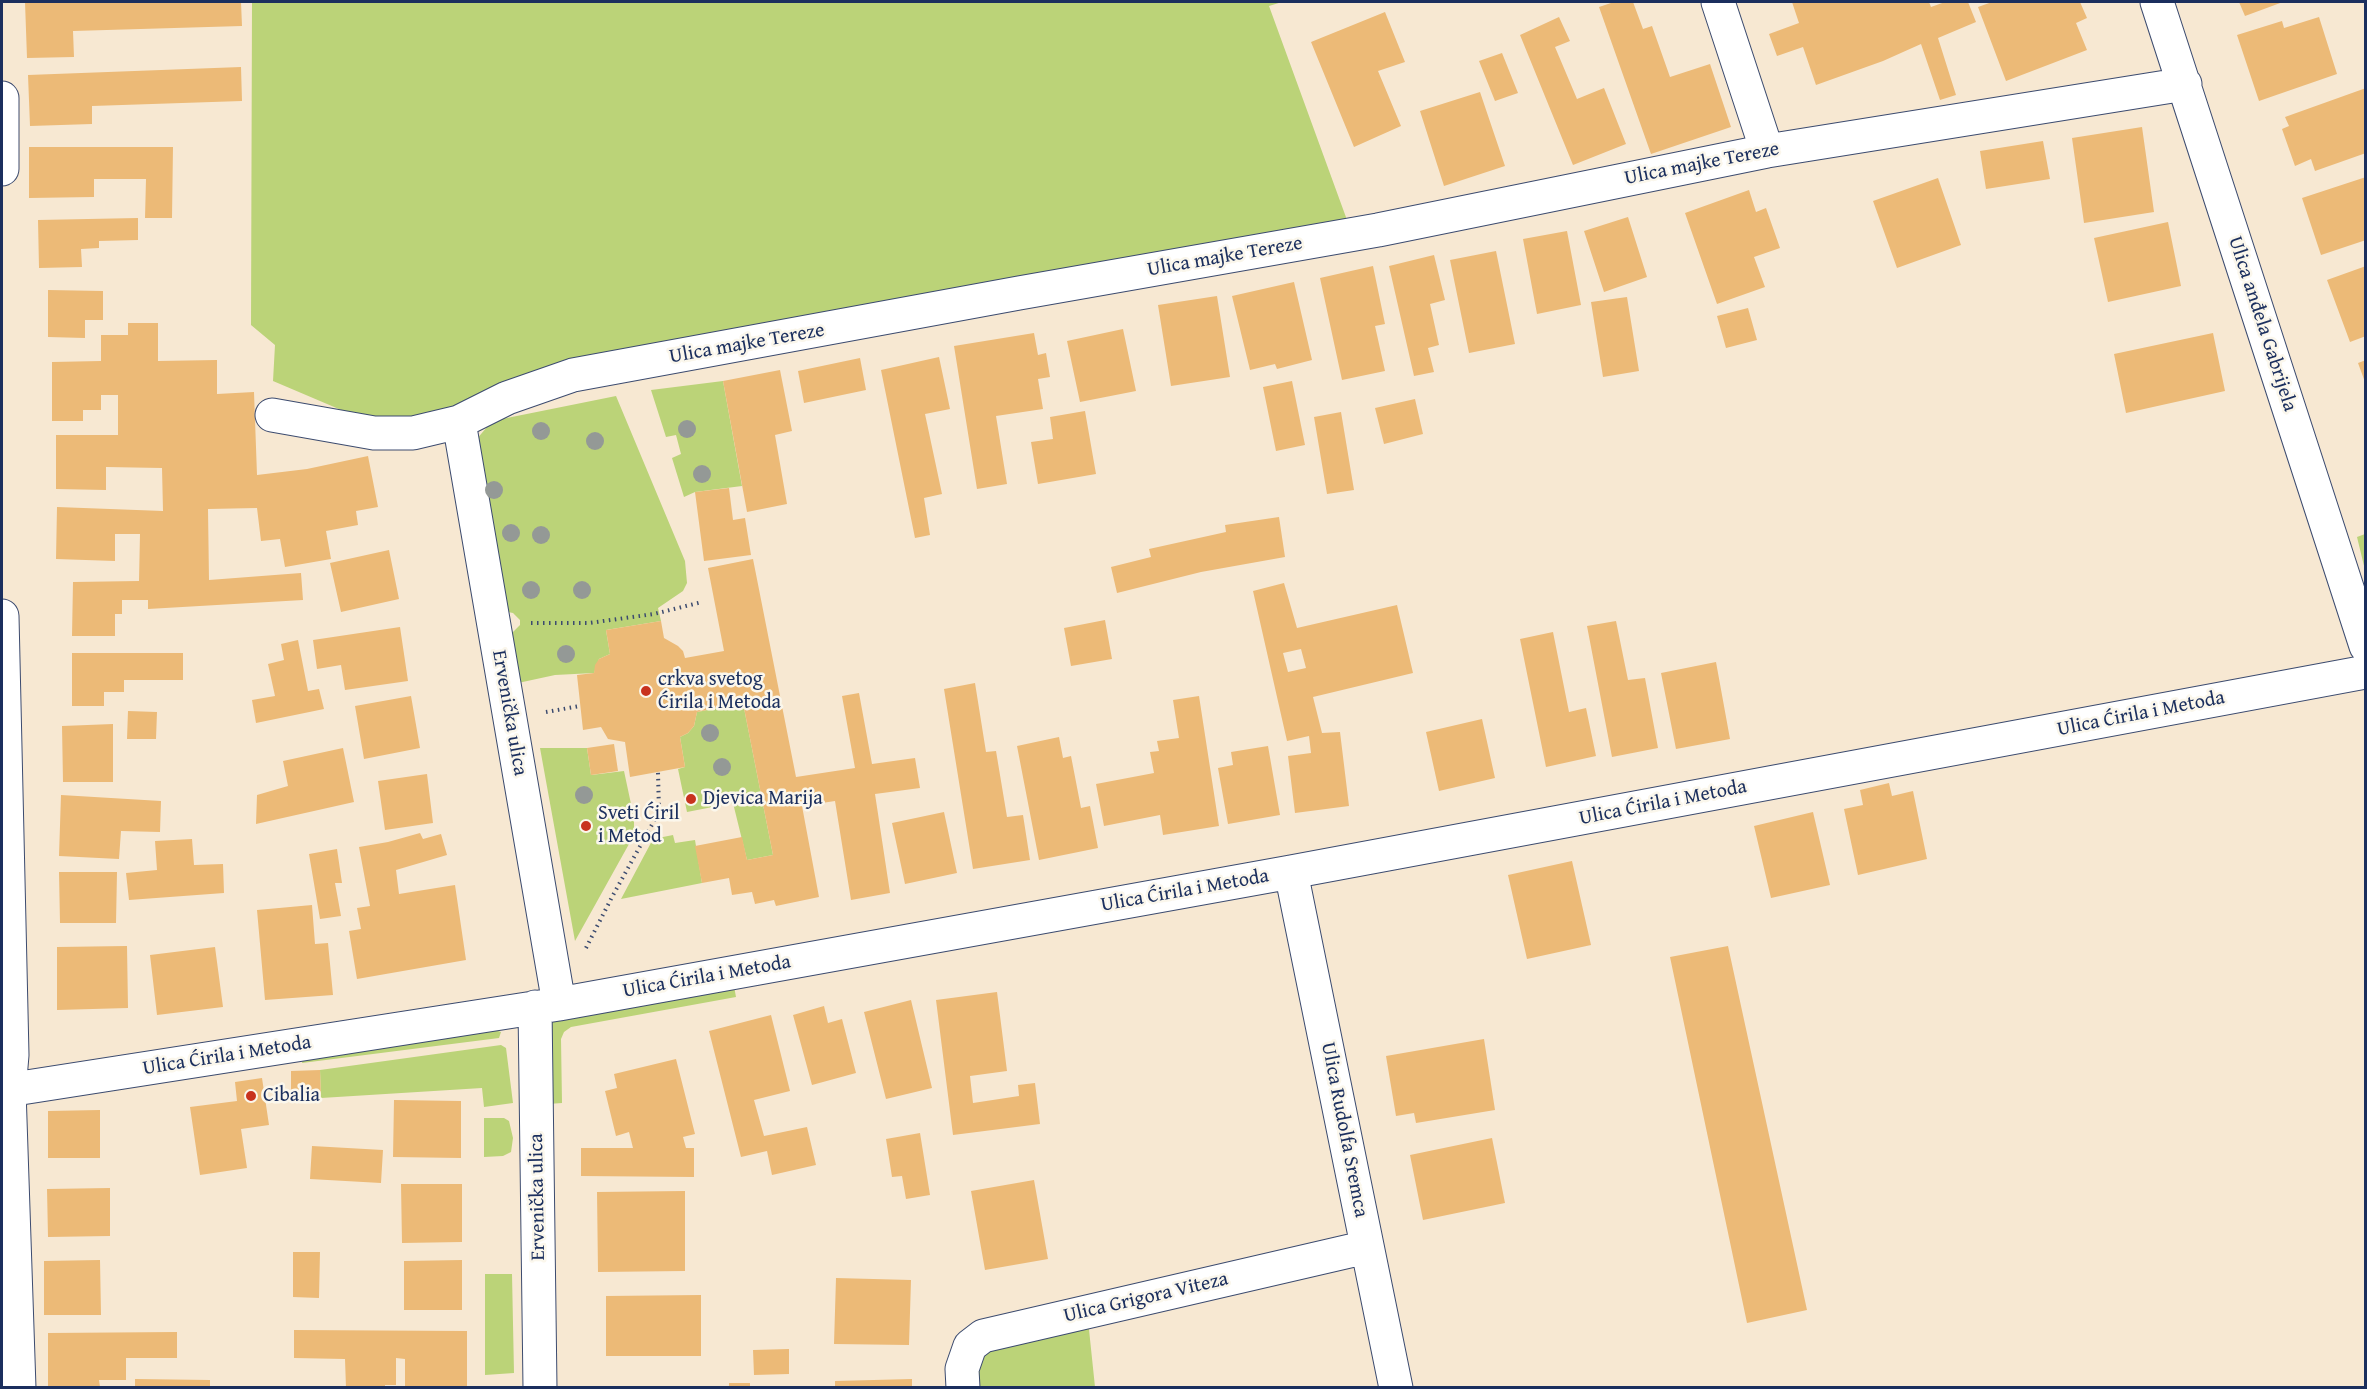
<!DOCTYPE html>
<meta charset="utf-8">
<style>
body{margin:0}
#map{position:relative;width:2367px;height:1389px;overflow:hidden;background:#f7e8d2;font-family:"Gentium Book Plus",serif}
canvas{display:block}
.frame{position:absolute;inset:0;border:3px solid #1b2f5e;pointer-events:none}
</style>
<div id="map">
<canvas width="2367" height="1389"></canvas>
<div class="frame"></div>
</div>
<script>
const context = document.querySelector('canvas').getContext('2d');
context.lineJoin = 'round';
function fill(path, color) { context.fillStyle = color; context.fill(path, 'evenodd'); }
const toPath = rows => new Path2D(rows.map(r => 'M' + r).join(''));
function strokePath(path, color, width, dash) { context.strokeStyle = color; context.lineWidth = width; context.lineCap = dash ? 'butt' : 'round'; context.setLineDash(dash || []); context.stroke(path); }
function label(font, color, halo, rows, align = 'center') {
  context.font = font + ' "Gentium Book Plus",serif'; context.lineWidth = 5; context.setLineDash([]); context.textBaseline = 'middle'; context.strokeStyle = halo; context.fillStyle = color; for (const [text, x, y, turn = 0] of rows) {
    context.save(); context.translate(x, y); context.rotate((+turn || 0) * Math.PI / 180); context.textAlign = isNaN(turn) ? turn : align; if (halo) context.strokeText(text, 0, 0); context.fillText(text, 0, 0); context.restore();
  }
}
fill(toPath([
 [252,2,1282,2,1269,6,1347,220,438,414,403,420,360,418,273,381,275,345,251,325],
 [723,381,742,486,695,492,684,497,672,458,681,454,676,435,666,437,651,390],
 [616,396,685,561,687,583,683,591,658,608,661,621,606,630,610,654,599,659,594,673,555,675,518,683,512,633,520,625,520,620,513,613,503,611,476,440,492,421],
 [2365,534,2366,534,2365,570,2357,537],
 [743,703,773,855,747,860,733,803,687,812,678,769,685,767,680,737,688,733,694,726,697,712],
 [540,748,587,748,591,775,624,771,634,818,634,835,575,941],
 [673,835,675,843,695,840,702,883,621,899,653,839],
 [733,981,736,997,571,1027,564,1032,561,1039,562,1103,548,1104,552,1021],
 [486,1027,501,1032,499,1038,302,1063,303,1059],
 [501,1045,506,1048,513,1103,484,1107,482,1088,321,1098,320,1070],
 [484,1118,504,1118,509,1121,513,1138,511,1152,503,1156,484,1157],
 [485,1274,512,1274,514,1373,485,1375],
 [1088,1320,1095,1387,979,1387,979,1371,984,1353]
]), '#bbd378');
fill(toPath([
 [25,2,241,2,242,26,73,31,74,57,27,58],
 [1614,2,1633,2,1643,29,1652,26,1670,77,1710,64,1731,127,1651,154,1599,7],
 [1792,2,1929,2,1931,7,1945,2,1968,2,1976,22,1938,38,1956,95,1940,100,1921,44,1883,61,1816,85,1803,47,1777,56,1769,34,1799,23],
 [1992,2,2080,2,2087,18,2076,23,2087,50,2006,81,1978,7],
 [2239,2,2283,2,2245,16],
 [1385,12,1405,62,1378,71,1401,126,1354,147,1311,42],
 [1559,17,1570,41,1555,47,1577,99,1604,88,1626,144,1573,165,1520,35],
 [2319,17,2337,74,2259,101,2237,35,2282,21,2284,28],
 [1502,53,1518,93,1495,101,1479,61],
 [241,67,242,101,92,106,92,124,30,126,28,75],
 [2366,88,2366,153,2315,171,2311,159,2295,166,2282,129,2289,126,2285,117],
 [1480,92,1505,166,1444,186,1420,111],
 [2142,127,2154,212,2084,223,2072,138],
 [2043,141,2050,179,1986,189,1980,151],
 [29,147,173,147,172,218,145,218,146,179,94,179,94,197,29,198],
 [2366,177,2366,240,2321,255,2302,198],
 [1938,178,1961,245,1897,268,1873,201],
 [1749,190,1756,212,1766,208,1780,248,1754,257,1765,287,1717,304,1685,213],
 [1628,217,1647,277,1604,292,1584,231],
 [138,218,138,240,99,241,99,248,81,249,82,267,39,268,38,220],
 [2168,222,2181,286,2108,302,2094,238],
 [1567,231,1581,305,1537,314,1523,239],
 [1496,251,1515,344,1469,353,1450,260],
 [1434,255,1445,300,1430,304,1439,345,1428,348,1434,372,1414,376,1389,266],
 [1373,266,1385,324,1375,326,1385,371,1342,380,1320,278],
 [2366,266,2366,336,2350,342,2327,280],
 [1294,282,1312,360,1277,369,1275,364,1250,370,1232,296],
 [48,290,103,291,103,320,85,320,85,338,48,337],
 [1217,296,1230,377,1171,386,1158,305],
 [1627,297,1639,371,1603,377,1591,302],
 [1748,308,1757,340,1726,348,1717,316],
 [128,323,158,323,158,361,217,360,217,394,254,392,257,475,307,469,368,456,378,507,356,511,358,525,326,531,331,559,285,567,280,539,261,541,257,508,208,509,209,580,301,573,303,600,148,609,148,600,122,600,122,614,115,614,115,636,72,636,73,582,139,581,140,534,115,534,115,561,56,559,57,507,163,511,162,468,106,467,106,490,56,489,56,435,118,435,118,395,101,395,101,410,83,410,83,421,52,421,52,362,101,361,101,335,128,335],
 [1123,329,1136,391,1080,402,1067,341],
 [1034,333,1038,355,1046,353,1050,377,1038,379,1043,409,996,416,1007,484,977,489,954,346],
 [2213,333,2225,391,2126,413,2114,354],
 [939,357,950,409,925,414,942,494,924,498,930,535,915,538,881,370],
 [860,358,866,390,804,403,798,371],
 [2366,360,2366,382,2365,382,2358,363],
 [780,370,792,431,775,435,787,504,747,512,723,381],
 [1292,381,1305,445,1276,451,1263,387],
 [1415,399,1423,434,1384,444,1375,408],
 [1085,411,1096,474,1038,484,1031,442,1053,439,1050,417],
 [1341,412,1354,490,1327,494,1314,417],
 [729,488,733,520,745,518,751,555,704,561,695,492],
 [1279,517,1285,557,1201,572,1117,593,1111,567,1151,557,1149,549,1226,532,1225,525],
 [389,550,399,599,341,612,330,563],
 [753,559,796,777,855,768,842,696,859,693,872,764,915,758,920,788,875,794,890,893,851,900,835,801,802,806,819,897,776,906,774,900,755,904,752,892,732,895,729,878,702,883,695,846,742,837,747,860,773,855,743,703,697,712,694,726,688,733,680,737,685,767,630,777,625,742,608,739,601,727,583,730,577,675,594,673,595,665,599,659,610,654,606,630,661,621,664,638,678,646,683,651,685,658,724,651,708,568],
 [1284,583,1297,628,1397,605,1413,673,1313,697,1322,733,1340,732,1349,806,1295,813,1288,756,1311,753,1309,736,1287,741,1253,591],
 [1301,649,1306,668,1288,672,1283,653],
 [1105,620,1112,659,1071,666,1064,628],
 [1616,621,1628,680,1645,678,1658,748,1612,757,1587,626],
 [400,627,408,681,345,690,341,665,317,669,313,640],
 [1553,632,1569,712,1586,708,1596,756,1546,767,1520,639],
 [298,640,308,691,319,689,324,709,256,723,252,700,275,696,268,664,284,660,281,644],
 [72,653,183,653,183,680,124,680,124,692,104,692,104,706,72,706],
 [1716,662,1730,739,1676,749,1661,673],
 [975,683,986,752,996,751,1007,817,1023,815,1030,860,973,869,944,689],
 [411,696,420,748,364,759,355,706],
 [1199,696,1219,826,1163,835,1160,815,1104,826,1096,784,1154,773,1150,752,1159,751,1157,741,1179,738,1173,700],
 [128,711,157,712,156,739,127,739],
 [1482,719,1495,778,1439,791,1426,732],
 [113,724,113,782,63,782,62,726],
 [1059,737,1063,758,1071,756,1081,808,1090,806,1098,848,1039,860,1017,746],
 [614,744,618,771,591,775,587,748],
 [1268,746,1280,815,1228,824,1218,768,1233,765,1231,752],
 [343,748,354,802,256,824,257,795,288,786,283,761],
 [427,774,433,823,385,830,378,781],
 [1889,783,1892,796,1913,791,1927,859,1858,875,1844,809,1863,805,1860,790],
 [61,795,161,801,160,832,121,831,119,859,59,856],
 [944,812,957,873,905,884,892,823],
 [1813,812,1830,885,1771,898,1754,826],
 [420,833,423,839,441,834,447,855,396,870,399,894,455,885,466,960,357,979,349,931,361,929,357,908,370,906,359,847,388,842],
 [192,839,194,865,223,864,224,893,129,900,126,873,157,870,155,841],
 [337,849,342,883,335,883,341,916,320,919,309,854],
 [1572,861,1591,945,1527,959,1508,875],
 [59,872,117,872,116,923,60,923],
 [312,905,315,944,328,943,333,995,265,1000,257,910],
 [127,946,128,1008,57,1010,57,947],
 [1728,946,1807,1310,1747,1323,1670,957],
 [215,947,223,1007,157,1015,150,955],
 [997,992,1007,1071,970,1076,973,1103,1019,1096,1018,1085,1035,1083,1040,1124,953,1135,936,1000],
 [911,1000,932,1088,886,1099,864,1012],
 [824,1006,828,1023,842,1019,856,1073,812,1085,793,1015],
 [771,1015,790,1091,754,1100,764,1136,807,1127,816,1165,772,1175,767,1151,741,1157,709,1031],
 [1484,1039,1495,1110,1416,1123,1414,1113,1396,1116,1386,1056],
 [676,1059,695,1134,683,1137,686,1148,694,1148,694,1177,581,1176,581,1148,633,1148,629,1132,616,1136,605,1091,617,1088,614,1074],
 [320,1070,321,1098,291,1099,291,1071],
 [262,1078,269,1125,241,1129,247,1168,200,1175,190,1107,237,1101,235,1082],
 [394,1100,461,1101,461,1158,393,1157],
 [100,1110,100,1158,48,1158,48,1111],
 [920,1133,930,1195,906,1199,902,1176,892,1177,886,1139],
 [1492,1138,1505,1203,1423,1220,1410,1155],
 [312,1146,383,1150,381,1183,310,1179],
 [1034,1180,1048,1259,985,1270,971,1191],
 [401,1184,462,1184,462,1242,402,1243],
 [110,1188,110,1236,48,1237,47,1189],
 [685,1191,685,1271,598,1272,597,1192],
 [293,1252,320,1252,319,1298,293,1297],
 [100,1260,101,1315,44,1315,44,1261],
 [462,1260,462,1310,404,1310,404,1261],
 [836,1278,911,1280,909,1345,834,1344],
 [701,1295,701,1356,606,1356,606,1296],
 [294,1330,467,1331,467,1388,405,1388,405,1359,396,1358,396,1385,385,1385,385,1388,346,1388,345,1359,294,1358],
 [177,1332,177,1358,126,1358,126,1380,99,1380,100,1387,48,1387,48,1333],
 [789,1349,789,1374,754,1375,753,1350],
 [135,1379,210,1380,210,1388,135,1388],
 [912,1379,912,1388,835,1388,835,1381],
 [729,1383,750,1383,750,1388,729,1388]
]), '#ecba77');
const minor = toPath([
 [1718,2,1767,151],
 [2157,2,2366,646],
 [2,98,2,169],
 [272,415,374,433,413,433,459,422,507,398,573,375,1019,293,1378,230,1767,151,2185,84],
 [459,422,559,1004],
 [2,616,12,1055,9,1090,19,1388],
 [1291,872,1396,1388],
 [535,1007,540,1388],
 [2,1091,559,1004,1291,872,2366,672],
 [963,1388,962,1369,970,1346,983,1336,1367,1247]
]);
strokePath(minor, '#3c4b6f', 35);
strokePath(toPath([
 [531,623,589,623,654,614,702,602],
 [546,712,580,706],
 [586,948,612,897,659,812,658,772]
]), '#3c4b6f', 4, [1.5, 4.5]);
strokePath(minor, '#fff', 33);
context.fillStyle = '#949996';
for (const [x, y] of [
 [687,429],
 [541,431],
 [595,441],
 [702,474],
 [494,490],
 [511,533],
 [541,535],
 [531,590],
 [582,590],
 [566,654],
 [710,733],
 [722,767],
 [584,795]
]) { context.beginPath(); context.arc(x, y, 9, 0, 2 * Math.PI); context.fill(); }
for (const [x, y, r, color] of [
 [646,691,6,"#c8321e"],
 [691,799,6,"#c8321e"],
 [586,826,6,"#c8321e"],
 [251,1096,6,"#c8321e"]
]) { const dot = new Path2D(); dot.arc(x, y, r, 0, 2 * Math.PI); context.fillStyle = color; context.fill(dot); strokePath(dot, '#fbf7ec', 2); }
label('20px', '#1b2f5e', '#fbf7ec', [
 ["Ulica majke Tereze",1702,164,-11],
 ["Ulica majke Tereze",1225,257,-10],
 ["Ulica anđela Gabrijela",2262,324,72],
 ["Ulica majke Tereze",747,344,-10],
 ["Ervenička ulica",509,713,80],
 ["Ulica Ćirila i Metoda",2141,714,-11],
 ["Ulica Ćirila i Metoda",1663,803,-11],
 ["Ulica Ćirila i Metoda",1185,891,-10],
 ["Ulica Ćirila i Metoda",707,977,-10],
 ["Ulica Ćirila i Metoda",227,1056,-9],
 ["Ulica Rudolfa Sremca",1344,1130,79],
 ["Ervenička ulica",538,1197,-91],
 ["Ulica Grigora Viteza",1146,1298,-13]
]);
label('20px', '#1b2f5e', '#fbf7ec', [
 ["crkva svetog",658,680],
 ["Ćirila i Metoda",658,703],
 ["Djevica Marija",703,799],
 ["Sveti Ćiril",598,814],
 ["i Metod",598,837],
 ["Cibalia",263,1096]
], 'left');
</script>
